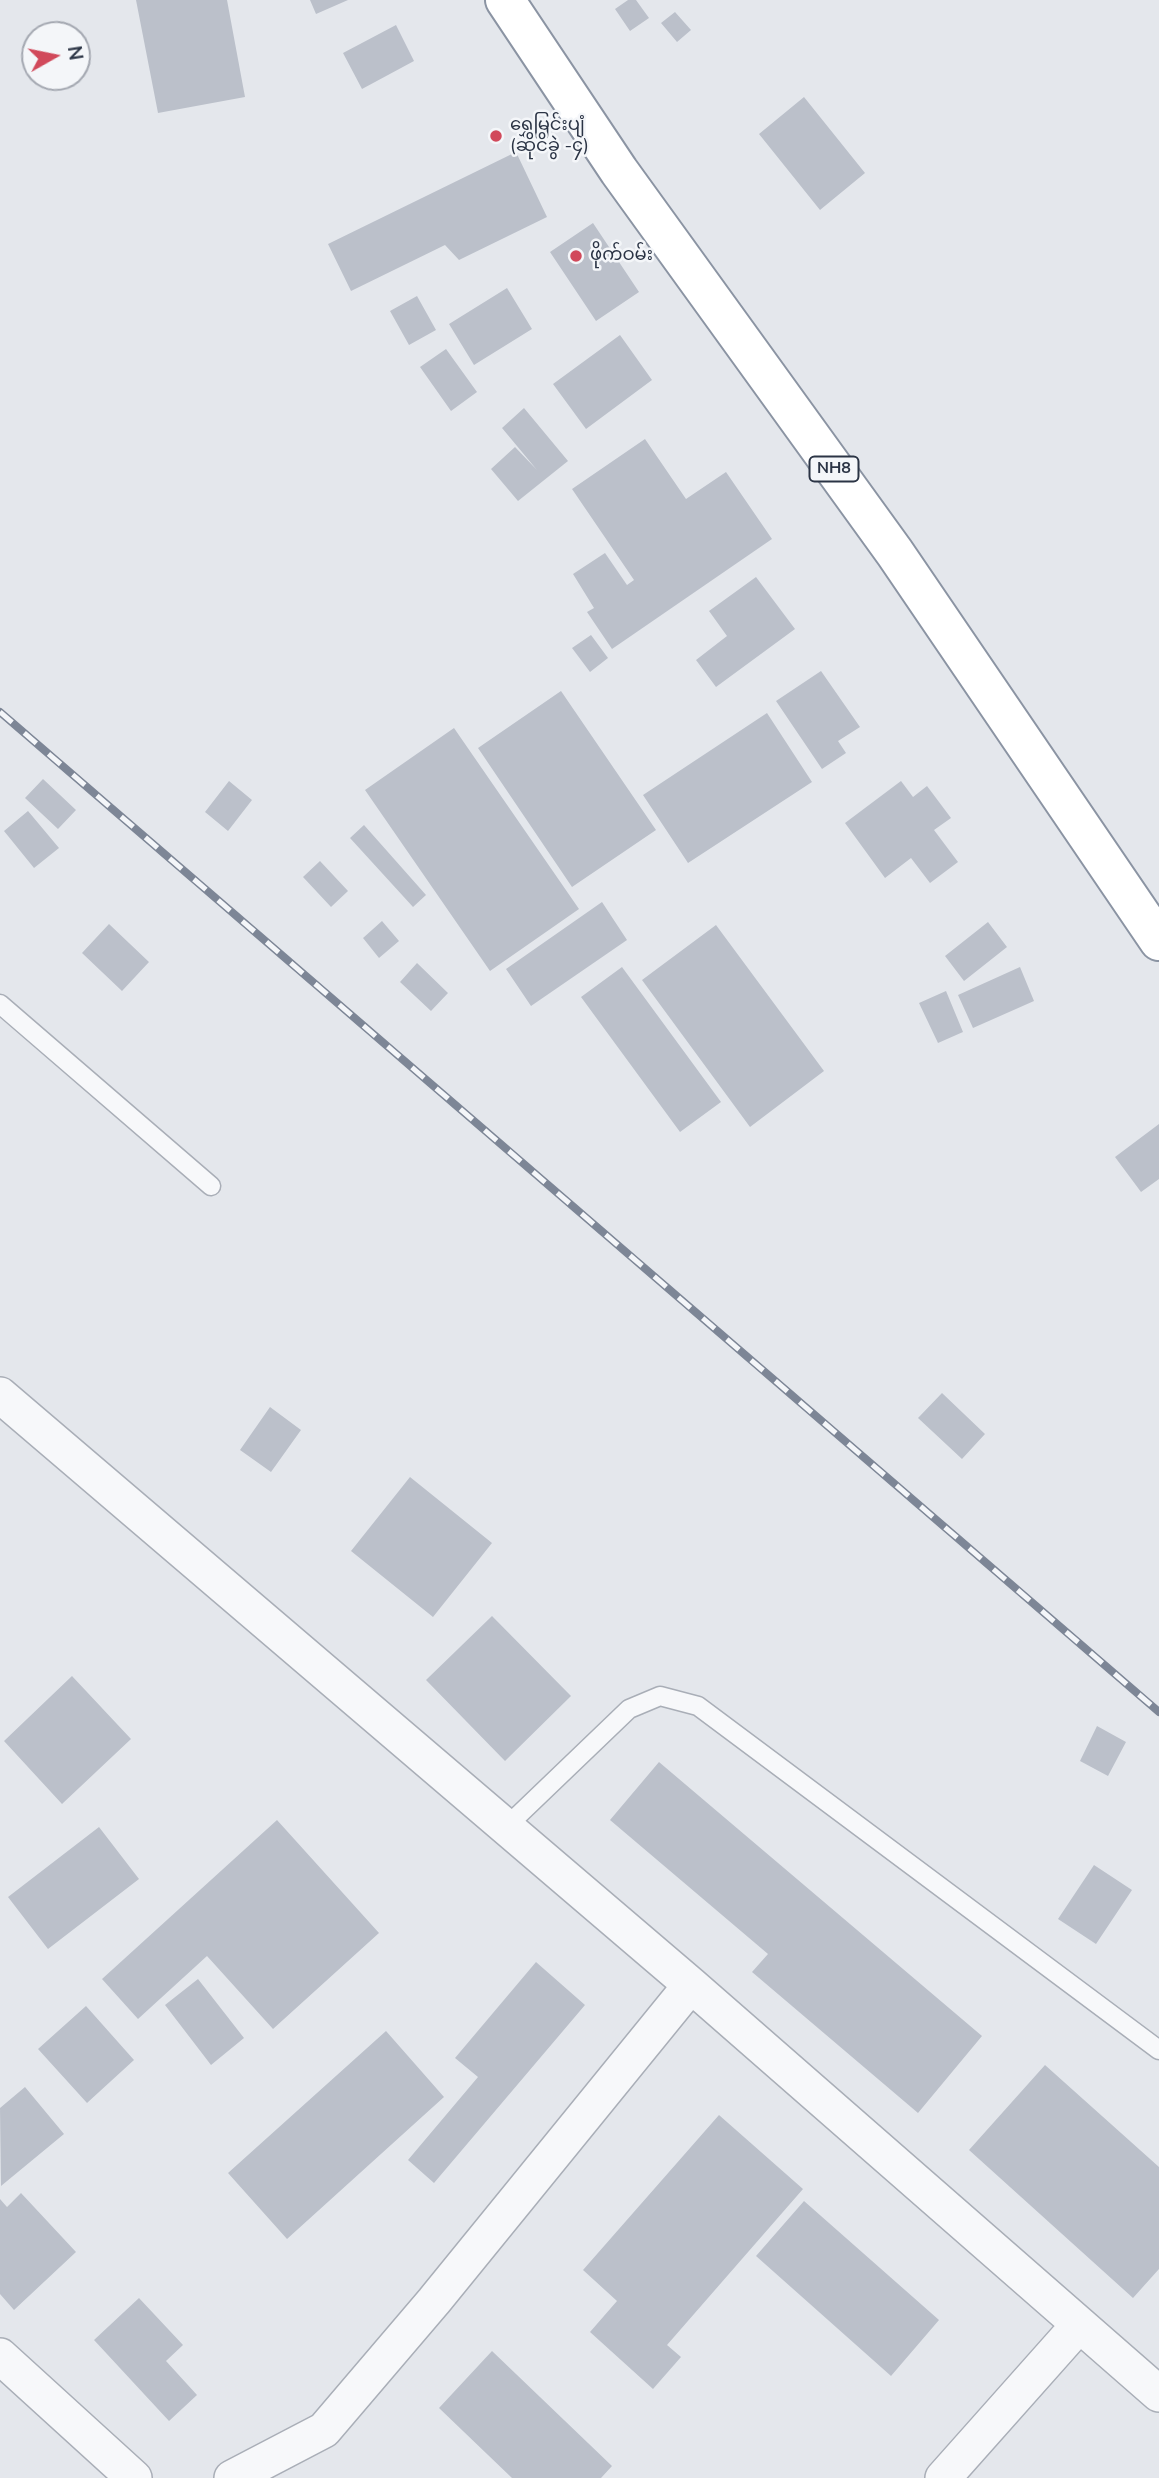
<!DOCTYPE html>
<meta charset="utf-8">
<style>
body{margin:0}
#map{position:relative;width:1159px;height:2478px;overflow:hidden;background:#e4e7ec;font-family:"Nunito Sans",sans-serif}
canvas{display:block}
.north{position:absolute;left:21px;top:21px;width:70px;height:70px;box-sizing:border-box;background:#f4f6f9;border:2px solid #a4a8b1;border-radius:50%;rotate:81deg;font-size:19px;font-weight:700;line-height:28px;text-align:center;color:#2b3445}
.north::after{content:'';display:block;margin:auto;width:24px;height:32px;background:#d1495b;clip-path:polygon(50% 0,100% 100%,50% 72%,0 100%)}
</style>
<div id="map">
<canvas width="1159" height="2478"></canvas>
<div class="north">N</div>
</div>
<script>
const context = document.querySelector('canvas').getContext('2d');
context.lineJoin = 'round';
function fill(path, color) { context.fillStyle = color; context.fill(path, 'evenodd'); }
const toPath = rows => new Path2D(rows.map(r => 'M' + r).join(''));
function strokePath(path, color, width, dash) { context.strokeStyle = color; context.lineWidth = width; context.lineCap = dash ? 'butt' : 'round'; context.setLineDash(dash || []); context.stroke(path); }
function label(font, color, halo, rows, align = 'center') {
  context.font = font + ' "Nunito Sans","Noto Sans Myanmar",sans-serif'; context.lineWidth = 5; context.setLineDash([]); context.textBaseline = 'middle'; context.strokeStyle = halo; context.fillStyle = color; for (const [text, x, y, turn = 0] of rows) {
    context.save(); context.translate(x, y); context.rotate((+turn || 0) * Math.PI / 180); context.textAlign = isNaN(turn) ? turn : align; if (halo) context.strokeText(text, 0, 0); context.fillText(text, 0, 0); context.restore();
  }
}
fill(toPath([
 [136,0,227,0,245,97,158,113],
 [310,0,348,0,316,14],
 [628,0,636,0,649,18,630,31,615,9],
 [675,12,691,30,677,42,661,23],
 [396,25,414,61,362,89,343,53],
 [804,97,865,173,820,210,759,134],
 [516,152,547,217,459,260,445,245,351,291,328,244],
 [593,223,639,292,596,321,550,252],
 [507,288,532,329,474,365,449,324],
 [417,296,436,330,409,345,390,311],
 [620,335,652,380,586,429,553,384],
 [446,349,477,392,451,411,420,367],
 [524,408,568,461,518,501,491,469,515,447,537,470,502,428],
 [645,439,686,499,726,472,772,539,612,649,587,612,594,608,573,574,605,553,627,585,634,580,572,489],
 [756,577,795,629,716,687,696,660,727,636,709,611],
 [591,635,608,658,590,672,572,648],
 [821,671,860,727,838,741,846,753,822,769,776,701],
 [561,691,656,830,572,887,478,748],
 [767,713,812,782,688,863,643,795],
 [454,728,579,909,490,971,365,790],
 [43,779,76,810,58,829,25,798],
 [229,781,252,800,228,831,205,812],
 [901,781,913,797,927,786,951,818,934,830,958,862,930,883,911,858,885,878,845,823],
 [28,811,59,848,34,868,4,831],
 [364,825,426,895,413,907,350,838],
 [320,861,348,891,331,907,303,877],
 [602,902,627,940,531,1006,506,969],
 [382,921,399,941,379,958,363,938],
 [988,922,1007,947,964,981,945,956],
 [109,924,149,962,122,991,82,953],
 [716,925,824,1071,750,1127,642,980],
 [417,963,448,993,431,1011,400,982],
 [622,967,721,1102,680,1132,581,997],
 [1020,967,1034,1001,973,1028,958,995],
 [946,991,963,1032,938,1043,919,1003],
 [1159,1124,1159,1179,1141,1192,1115,1157],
 [942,1393,985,1434,962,1459,918,1418],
 [270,1407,301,1430,271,1472,240,1450],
 [410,1477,492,1543,433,1617,351,1551],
 [492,1616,571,1696,505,1761,426,1680],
 [72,1676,131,1739,62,1804,4,1741],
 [1097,1726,1126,1742,1108,1776,1080,1761],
 [659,1762,982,2036,918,2113,752,1972,768,1954,610,1820],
 [277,1820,379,1933,273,2029,207,1956,138,2019,102,1979],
 [99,1827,139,1879,48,1949,8,1897],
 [1094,1865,1132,1890,1096,1944,1058,1919],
 [536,1962,585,2005,434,2183,408,2160,478,2077,455,2058],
 [198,1979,244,2038,211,2065,165,2005],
 [86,2006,134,2060,87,2103,38,2049],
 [386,2031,444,2097,287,2239,228,2173],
 [1045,2065,1159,2167,1159,2269,1133,2298,969,2150],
 [25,2087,64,2134,1,2186,0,2108],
 [719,2115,803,2189,667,2345,681,2357,653,2389,590,2332,617,2301,583,2270],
 [21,2193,76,2252,14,2310,0,2294,0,2199,7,2207],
 [804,2201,939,2320,891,2376,756,2256],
 [139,2298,183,2345,166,2361,197,2395,169,2421,94,2340],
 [492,2351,612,2466,601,2478,512,2478,439,2408]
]), '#bbc0ca');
const service = toPath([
 [0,1004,211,1186],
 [506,1827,629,1709,660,1696,698,1706,1159,2050]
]);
const minor = toPath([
 [0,1395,691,1985,1159,2394],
 [0,2356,134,2478],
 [232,2478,324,2430,434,2301,691,1985],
 [943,2478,1079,2325]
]);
const trunk = toPath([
 [505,0,619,171,895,553,1159,941]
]);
strokePath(service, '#a9aeb7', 21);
strokePath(minor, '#a9aeb7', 38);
strokePath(trunk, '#8b94a3', 42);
strokePath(service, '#f7f8fa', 18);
strokePath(minor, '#f7f8fa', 35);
strokePath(trunk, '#fff', 38);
const rail = toPath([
 [0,712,1159,1712]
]);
strokePath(rail, '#7d8696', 8);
strokePath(rail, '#f4f6f9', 5, [16]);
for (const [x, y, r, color] of [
 [496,136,7,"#d1495b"],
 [576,256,7,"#d1495b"]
]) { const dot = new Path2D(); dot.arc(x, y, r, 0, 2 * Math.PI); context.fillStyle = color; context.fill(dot); strokePath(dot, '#f4f6f9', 2.5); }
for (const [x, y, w] of [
 [834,469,49]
]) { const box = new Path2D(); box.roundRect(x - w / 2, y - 12.5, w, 25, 5); context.fillStyle = '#f4f6f9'; context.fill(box); strokePath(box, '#2b3445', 2); }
label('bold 16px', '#2b3445', null, [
 ["NH8",834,469]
]);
label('18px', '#2b3445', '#f4f6f9', [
 ["ရွှေမြင်းပျံ",510,126],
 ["(ဆိုငိခွဲ -၄)",510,147],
 ["ဖိုက်ဝမ်း",590,256]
], 'left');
</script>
